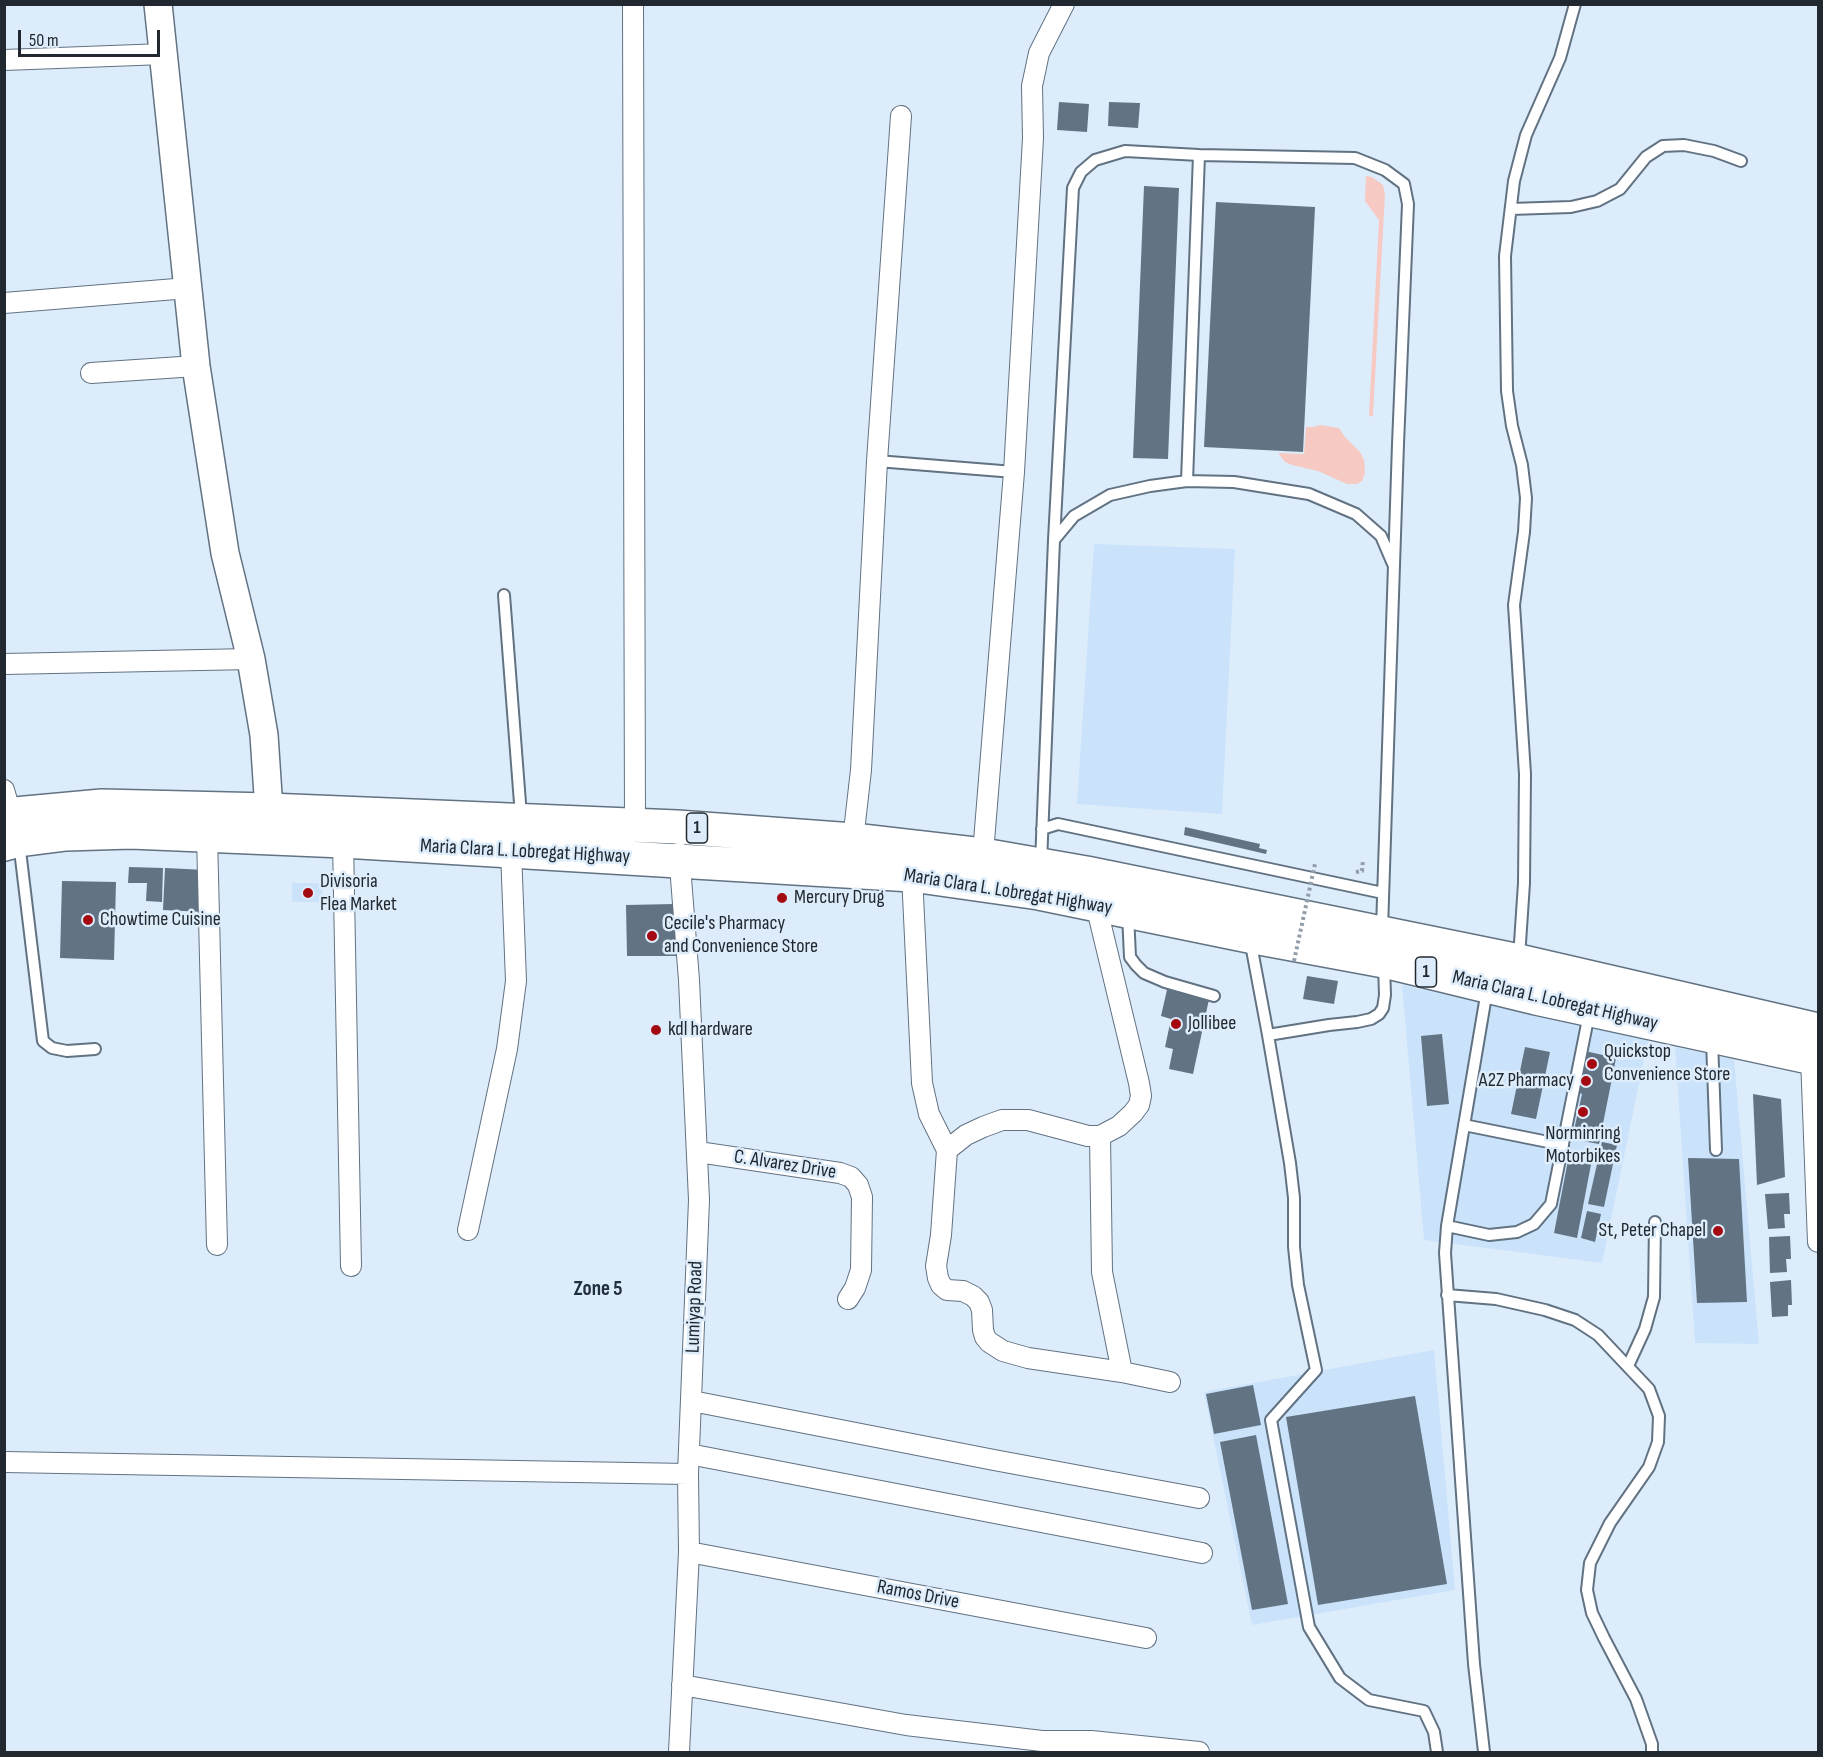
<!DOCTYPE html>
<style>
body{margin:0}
#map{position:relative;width:1823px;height:1757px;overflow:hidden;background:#ddecfb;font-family:"Sofia Sans Condensed",sans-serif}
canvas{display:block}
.frame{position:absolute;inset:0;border:6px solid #21282f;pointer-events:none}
.scale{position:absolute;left:18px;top:30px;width:142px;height:27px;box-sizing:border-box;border:3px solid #21282f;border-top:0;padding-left:8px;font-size:18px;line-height:21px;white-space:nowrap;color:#21282f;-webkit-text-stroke:4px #ddecfb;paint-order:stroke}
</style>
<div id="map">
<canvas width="1823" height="1757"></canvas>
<div class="frame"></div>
<div class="scale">50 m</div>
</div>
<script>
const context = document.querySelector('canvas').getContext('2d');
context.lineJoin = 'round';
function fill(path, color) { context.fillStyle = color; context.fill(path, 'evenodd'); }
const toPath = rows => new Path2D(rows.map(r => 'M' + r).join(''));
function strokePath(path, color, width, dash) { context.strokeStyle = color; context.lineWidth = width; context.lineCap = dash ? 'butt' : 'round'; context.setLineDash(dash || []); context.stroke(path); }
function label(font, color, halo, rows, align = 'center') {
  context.font = font + ' "Sofia Sans Condensed",sans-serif'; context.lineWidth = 5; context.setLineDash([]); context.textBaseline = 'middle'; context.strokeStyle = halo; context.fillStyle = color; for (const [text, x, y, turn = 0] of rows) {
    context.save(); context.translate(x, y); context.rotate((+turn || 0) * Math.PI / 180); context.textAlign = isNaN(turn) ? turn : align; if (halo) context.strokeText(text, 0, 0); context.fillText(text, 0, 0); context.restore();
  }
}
fill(toPath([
 [1094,544,1235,549,1222,814,1077,804],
 [292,883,323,883,323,902,292,902],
 [1402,985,1648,1040,1602,1263,1424,1240],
 [1675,1047,1734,1059,1759,1344,1695,1343],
 [1434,1350,1455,1590,1252,1625,1204,1392]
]), '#cae3fb');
fill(toPath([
 [1366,176,1372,177,1383,185,1385,194,1373,415,1372,417,1369,415,1379,220,1365,201],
 [1320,425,1339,428,1345,437,1360,452,1364,460,1365,473,1362,481,1357,484,1347,484,1318,471,1292,465,1285,462,1279,454,1279,453,1304,454,1306,427,1314,427]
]), '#f7c9c3');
fill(toPath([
 [1059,102,1089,104,1087,132,1057,130],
 [1109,102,1140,103,1138,128,1108,126],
 [1144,186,1179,188,1168,459,1133,458],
 [1216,202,1315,207,1303,452,1204,447],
 [1185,827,1260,844,1259,848,1267,850,1266,854,1184,835],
 [129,867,163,868,162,902,146,901,147,883,128,883],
 [165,868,206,870,204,912,163,910],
 [62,881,116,882,114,960,60,958],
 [675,904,676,956,627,956,626,905],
 [1307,976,1338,981,1334,1004,1303,999],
 [1169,981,1211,990,1193,1074,1169,1069,1173,1049,1165,1047,1171,1019,1161,1016],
 [1442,1034,1449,1104,1427,1106,1421,1036],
 [1525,1047,1550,1052,1536,1119,1511,1114],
 [1585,1051,1616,1058,1599,1144,1572,1139,1582,1094,1577,1092],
 [1753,1094,1781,1099,1785,1177,1757,1185],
 [1602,1142,1617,1145,1604,1207,1588,1204],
 [1570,1150,1593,1154,1577,1238,1554,1233],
 [1688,1158,1739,1159,1747,1302,1697,1303],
 [1789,1193,1790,1214,1784,1214,1785,1228,1768,1229,1765,1194],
 [1587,1211,1601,1214,1595,1242,1581,1238],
 [1790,1236,1791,1259,1786,1259,1787,1272,1770,1273,1769,1237],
 [1791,1280,1792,1305,1788,1305,1788,1316,1772,1317,1770,1282],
 [1253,1385,1261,1425,1214,1434,1206,1394],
 [1415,1396,1447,1584,1318,1605,1286,1417],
 [1256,1435,1288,1604,1252,1610,1220,1442]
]), '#627383');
const lane = toPath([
 [1511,209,1571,207,1597,201,1620,189,1646,157,1663,146,1684,145,1714,151,1741,161],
 [877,461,1014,472],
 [1187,481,1199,155],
 [1054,540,1074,516,1110,495,1150,486,1187,481,1234,482,1309,494,1356,514,1381,536,1393,564],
 [504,595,521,816],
 [1042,829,1058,824,1383,893],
 [19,842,43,1041,52,1048,67,1051,95,1049],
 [1041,863,1054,540,1073,188,1081,172,1095,160,1125,151,1199,155,1355,158,1385,170,1404,184,1408,204,1398,444,1382,929],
 [1128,914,1130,957,1136,965,1144,973,1165,982,1214,996],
 [1250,939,1268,1035,1290,1163,1294,1198,1294,1247,1298,1285,1316,1370,1271,1420,1309,1627,1340,1678,1369,1700,1424,1711,1434,1732,1437,1752],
 [1519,958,1524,883,1525,774,1514,605,1524,532,1526,498,1522,465,1512,426,1507,391,1505,256,1514,181,1526,135,1560,58,1575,4],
 [1268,1035,1329,1025,1357,1022,1371,1019,1379,1014,1383,1008,1385,995,1384,966],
 [1712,1040,1716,1150],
 [1464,1125,1563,1145],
 [1447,1226,1489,1235,1517,1232,1534,1224,1551,1204,1589,1014],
 [1447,1295,1496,1299,1545,1310,1575,1320,1598,1335,1649,1389,1659,1416,1658,1442,1649,1467,1610,1523,1590,1563,1587,1590,1592,1613,1604,1638,1636,1699,1652,1744,1652,1752],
 [1628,1366,1645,1329,1654,1297,1655,1222],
 [1484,1752,1474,1664,1445,1253,1447,1226,1487,990]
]);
const street = toPath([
 [633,4,635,826],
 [4,60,164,54],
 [4,303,188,288],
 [91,373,196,366],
 [4,664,251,659],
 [4,790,14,824],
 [207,835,217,1245],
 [853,840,861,770,877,461,901,116],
 [343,841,351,1266],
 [982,866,1014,472,1033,138,1032,86,1039,53,1064,4],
 [912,875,922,1083,929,1114,947,1150],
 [1096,905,1139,1083,1141,1096,1139,1105,1133,1113,1119,1126,1100,1136,1088,1136,1028,1120,1002,1120,983,1127,966,1135,947,1150,941,1235,936,1266,938,1278,941,1285,947,1290,963,1291,973,1296,979,1302,982,1310,983,1330,985,1337,989,1342,1003,1351,1028,1358,1122,1372,1170,1382],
 [1811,1057,1818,1242],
 [1100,1136,1102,1272,1122,1372],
 [698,1152,840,1173,851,1177,858,1185,862,1197,861,1270,855,1288,848,1299],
 [468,1230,507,1049,516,981,511,851],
 [692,1401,994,1460,1199,1498],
 [689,1454,1202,1553],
 [4,1462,688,1474],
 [689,1552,1146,1638],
 [682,1685,906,1725,1042,1741,1091,1741,1199,1752],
 [679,1752,689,1552,688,1474,699,1200,689,980,679,853]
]);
const secondary = toPath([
 [158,4,196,366,225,553,251,659,264,735,269,810,269,829]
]);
const highway = toPath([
 [4,815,102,806,269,810,677,827,853,840,983,855,1086,873,1519,961,1818,1030],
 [4,844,19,840,66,834,131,832,343,841,912,875,1039,893,1249,936,1384,961,1536,998,1818,1059]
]);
strokePath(lane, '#617282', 14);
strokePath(street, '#617282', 22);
strokePath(secondary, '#617282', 30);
strokePath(highway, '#617282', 36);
strokePath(toPath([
 [1356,872,1362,871,1363,860]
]), '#929eaa', 4, [3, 3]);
strokePath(lane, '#fff', 10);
strokePath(street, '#fff', 20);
strokePath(secondary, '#fff', 27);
strokePath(highway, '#fff', 33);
strokePath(toPath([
 [1294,961,1315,864]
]), '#929eaa', 4, [3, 3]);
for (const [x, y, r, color] of [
 [308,893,6,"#a30a12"],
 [782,898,6,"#a30a12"],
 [88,920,6,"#a30a12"],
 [652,936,6,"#a30a12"],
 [1176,1024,6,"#a30a12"],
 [656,1030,6,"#a30a12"],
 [1592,1064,6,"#a30a12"],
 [1586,1081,6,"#a30a12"],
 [1583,1112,6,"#a30a12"],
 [1718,1231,6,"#a30a12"]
]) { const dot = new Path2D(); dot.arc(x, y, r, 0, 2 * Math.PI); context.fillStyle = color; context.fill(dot); strokePath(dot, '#ddecfb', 2); }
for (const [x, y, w] of [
 [697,828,21],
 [1426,972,21]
]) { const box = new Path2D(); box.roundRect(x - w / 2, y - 15, w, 30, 4.5); context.fillStyle = '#ddecfb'; context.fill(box); strokePath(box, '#21282f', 1.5); }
label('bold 18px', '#21282f', null, [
 ["1",697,828],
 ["1",1426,972]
]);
label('20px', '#21282f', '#ddecfb', [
 ["Maria Clara L. Lobregat Highway",525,852,3],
 ["Maria Clara L. Lobregat Highway",1008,892,9],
 ["Maria Clara L. Lobregat Highway",1555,1001,13],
 ["C. Alvarez Drive",785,1165,9],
 ["Lumiyap Road",695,1307,-88],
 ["Ramos Drive",918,1595,11]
]);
label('20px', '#21282f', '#ddecfb', [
 ["Divisoria",320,882],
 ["Flea Market",320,905],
 ["Mercury Drug",794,898],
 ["Chowtime Cuisine",100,920],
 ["Cecile's Pharmacy",664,924],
 ["and Convenience Store",664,947],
 ["Jollibee",1188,1024],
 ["kdl hardware",668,1030],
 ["Quickstop",1604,1052],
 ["Convenience Store",1604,1075],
 ["A2Z Pharmacy",1574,1081,"right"],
 ["Norminring",1583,1134,"center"],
 ["Motorbikes",1583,1157,"center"],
 ["St, Peter Chapel",1706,1231,"right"]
], 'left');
label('bold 21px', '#202f3d', '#ddecfb', [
 ["Zone 5",598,1290]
]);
</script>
